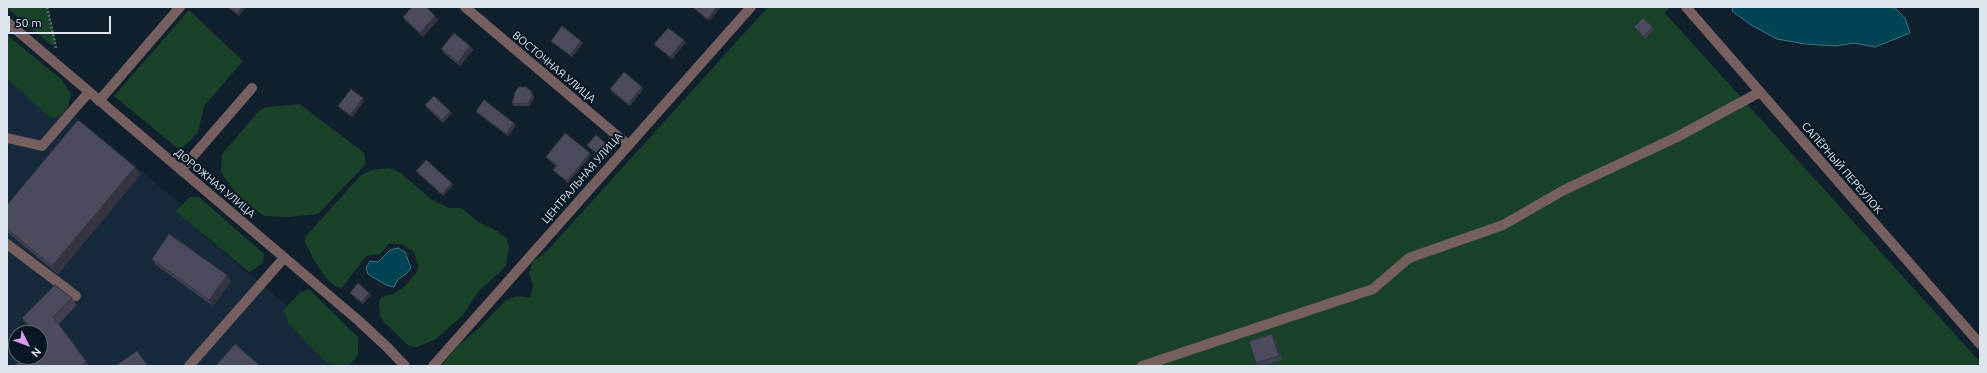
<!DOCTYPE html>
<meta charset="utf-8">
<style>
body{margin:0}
#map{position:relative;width:1987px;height:373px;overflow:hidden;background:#11202d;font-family:Ubuntu,sans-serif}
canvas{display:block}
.frame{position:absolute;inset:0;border:8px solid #dce5ee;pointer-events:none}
.north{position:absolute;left:8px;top:325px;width:40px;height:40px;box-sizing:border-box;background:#081723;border:1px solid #5d6974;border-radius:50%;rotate:132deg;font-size:11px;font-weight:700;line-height:16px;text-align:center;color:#dce5ee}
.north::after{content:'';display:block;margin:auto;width:14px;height:18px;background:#de98f2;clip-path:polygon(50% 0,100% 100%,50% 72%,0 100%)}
.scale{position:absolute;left:8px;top:16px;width:103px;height:18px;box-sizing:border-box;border:2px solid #dce5ee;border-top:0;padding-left:5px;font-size:12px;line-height:14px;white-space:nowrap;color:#dce5ee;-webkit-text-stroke:3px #081723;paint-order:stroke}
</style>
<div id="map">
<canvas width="1987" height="373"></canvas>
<div class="frame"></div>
<div class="north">N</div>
<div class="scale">50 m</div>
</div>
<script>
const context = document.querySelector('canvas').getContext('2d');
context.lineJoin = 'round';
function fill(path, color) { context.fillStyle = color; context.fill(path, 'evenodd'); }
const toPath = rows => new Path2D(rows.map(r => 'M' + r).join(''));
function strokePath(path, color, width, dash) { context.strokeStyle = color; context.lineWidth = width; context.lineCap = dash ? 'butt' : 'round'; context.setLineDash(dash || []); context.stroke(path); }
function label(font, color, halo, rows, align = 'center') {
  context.font = font + ' Ubuntu,sans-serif'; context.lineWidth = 4; context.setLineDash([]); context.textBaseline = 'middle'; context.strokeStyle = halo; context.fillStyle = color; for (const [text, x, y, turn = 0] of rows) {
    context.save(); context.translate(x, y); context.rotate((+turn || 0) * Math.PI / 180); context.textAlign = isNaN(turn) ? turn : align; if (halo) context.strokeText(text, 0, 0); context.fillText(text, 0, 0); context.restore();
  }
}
fill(toPath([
 [7,59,181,204,175,211,358,366,7,366],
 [16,333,40,333,40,357,16,357]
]), '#162a3b');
fill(toPath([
 [48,7,56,42,52,46,7,8],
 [768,7,1670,7,1665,13,1980,362,1980,366,443,366,442,365,458,346,479,328,506,300,517,296,530,298,533,285,529,273,533,261,546,252],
 [189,10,243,61,204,106,198,133,180,150,114,96],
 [7,35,61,79,71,94,68,107,61,115,53,118,47,115,7,78],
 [300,104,364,153,366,164,318,214,288,217,264,216,239,197,221,173,222,154,259,111,266,107],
 [389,168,401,173,431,199,449,208,462,208,478,222,497,231,507,239,509,246,506,266,479,291,462,316,436,339,417,347,409,346,384,322,380,316,379,303,381,297,393,294,404,287,417,272,418,266,414,252,402,244,389,244,380,254,366,256,342,288,336,287,326,278,314,260,305,242,306,236,360,176,371,170],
 [190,197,199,197,264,254,263,263,249,272,175,211],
 [309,289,358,337,358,356,347,366,327,363,288,323,284,309,300,293]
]), '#194228');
const water = toPath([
 [1733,7,1894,7,1905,18,1910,33,1875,47,1854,43,1836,46,1805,44,1777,39,1751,25,1732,11,1733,7],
 [398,248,405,252,411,268,406,274,398,279,394,287,386,285,368,274,366,268,370,261,378,262,390,250,398,248]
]);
fill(water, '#004355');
strokePath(water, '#427483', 1);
strokePath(toPath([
 [47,7,56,48]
]), '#5e6b76', 2.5, [2, 2]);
strokePath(toPath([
 [465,7,628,145],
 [1686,7,1980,344],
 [7,22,359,321,387,347,405,366],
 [99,101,180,7],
 [7,138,42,146,89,92],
 [181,170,252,88],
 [7,244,76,296],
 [189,366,284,258],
 [433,366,751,7],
 [1142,366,1373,289,1409,258,1503,225,1564,190,1677,137,1760,92]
]), '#765f5f', 10);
fill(toPath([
 [227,7,246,7,239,16],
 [692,7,721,7,709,21],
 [435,16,438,20,423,37,406,21,403,17],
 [1634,27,1653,27,1654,29,1645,39],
 [551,41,583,43,572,57,553,43],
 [685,43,672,59,656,46,654,44],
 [470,46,473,50,460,66,444,53,441,49],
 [610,89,643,89,630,106,611,91],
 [531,91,533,93,534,99,529,106,514,106,512,104],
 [364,101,352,117,340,108,338,106],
 [425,105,452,113,443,123,427,108],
 [476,111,516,125,508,136,477,113],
 [587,145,612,150,603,160,589,147],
 [591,155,568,183,555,172,553,170,556,166,548,159,546,157],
 [135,167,140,175,58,274,7,232,7,205],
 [416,171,452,183,453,185,443,196,418,173],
 [152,259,231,281,213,306,156,265],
 [350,293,369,293,371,295,363,304,352,295],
 [72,298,77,305,59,324,89,366,14,366,45,343,40,338,40,333,34,333,27,326,22,318],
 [1275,338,1282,360,1262,366,1258,366,1256,363]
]), '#414050');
fill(toPath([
 [242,7,246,7,239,16,237,14],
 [717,7,721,7,709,21,707,19],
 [435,16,438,20,423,37,420,33],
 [684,40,685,43,672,59,670,57],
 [581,41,583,43,572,57,570,55],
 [470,46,473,50,460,66,458,62],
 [642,87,643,89,630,106,628,104],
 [531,91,533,93,534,99,529,106,528,103],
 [363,98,364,101,352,117,350,115],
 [450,111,452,113,443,123,442,120],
 [514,123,516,125,508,136,506,134],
 [610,147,612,150,603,160,602,158],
 [590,153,591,155,568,183,567,181],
 [135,167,140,175,58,274,52,266],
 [452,183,453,185,443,196,442,194],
 [227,275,231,281,213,306,209,300],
 [369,293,371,295,363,304,362,302],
 [1272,334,1275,338,1282,360,1279,356]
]), '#353441');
const building = toPath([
 [229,7,242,7,237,14,229,7],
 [412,7,426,7,435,16,420,33,403,17,412,7],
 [693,7,717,7,707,19,693,7],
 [1643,18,1653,27,1644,37,1634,27,1643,18],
 [562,26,581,41,570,55,551,41,562,26],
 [668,28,684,40,670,57,654,44,668,28],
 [454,33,470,46,458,62,441,49,454,33],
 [624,72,642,87,628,104,610,89,624,72],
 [519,87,526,87,531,91,532,97,528,103,512,104,515,92,519,87],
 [351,89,363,98,350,115,338,106,351,89],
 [434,96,450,111,442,120,425,105,434,96],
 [484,100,514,123,506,134,476,111,484,100],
 [78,120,135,167,52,266,7,229,7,205,78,120],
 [565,133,590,153,567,181,553,170,557,165,546,157,565,133],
 [596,135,610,147,602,158,587,145,596,135],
 [426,160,452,183,442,194,416,171,426,160],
 [169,234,227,275,209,300,152,259,169,234],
 [358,283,369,293,362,302,350,293,358,283],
 [55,285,72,298,53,317,86,361,80,366,14,366,26,357,40,357,40,347,46,342,40,336,40,333,37,333,22,318,55,285],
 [1272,334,1279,356,1256,363,1249,341,1272,334],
 [235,344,260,366,216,366,235,344],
 [137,351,148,366,115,366,137,351]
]);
fill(building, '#4c4a5d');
strokePath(building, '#353441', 1);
label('11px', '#dce5ee', '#081723', [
 ["ВОСТОЧНАЯ УЛИЦА",554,67,40],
 ["САПЁРНЫЙ ПЕРЕУЛОК",1842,168,49],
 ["ЦЕНТРАЛЬНАЯ УЛИЦА",582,178,-49],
 ["ДОРОЖНАЯ УЛИЦА",215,183,40]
]);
</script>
